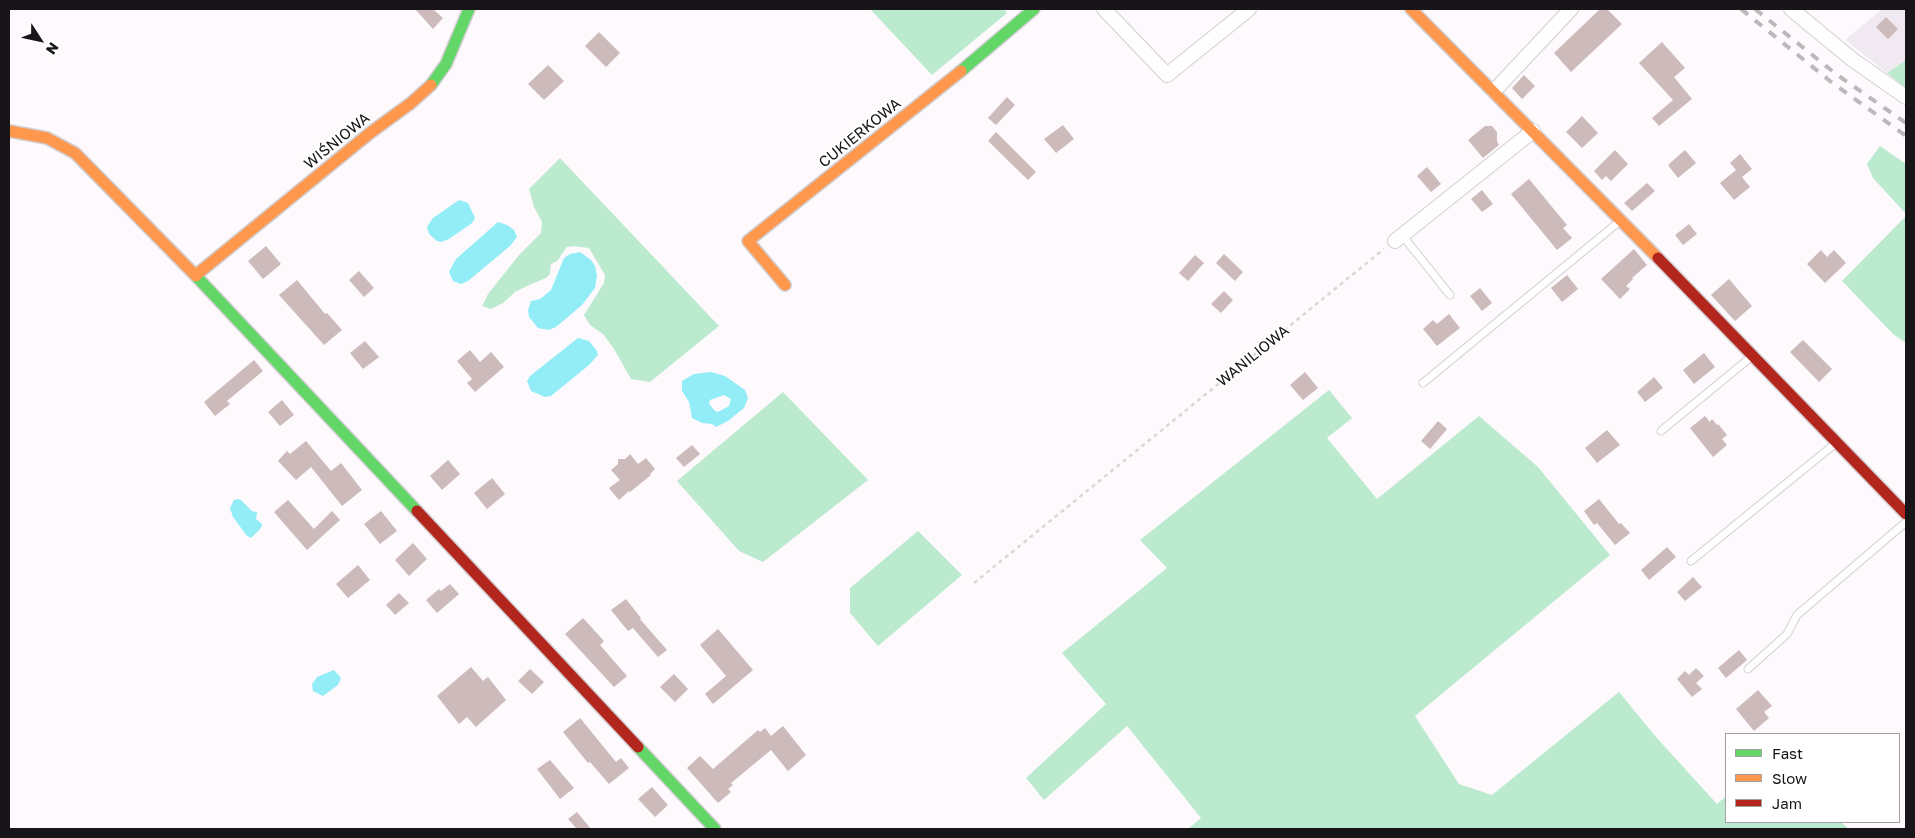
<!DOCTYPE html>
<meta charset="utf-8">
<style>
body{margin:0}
#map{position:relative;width:1915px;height:838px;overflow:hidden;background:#fdf9fd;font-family:"Golos Text",sans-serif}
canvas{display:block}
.frame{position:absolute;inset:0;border:10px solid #171517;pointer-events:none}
.legend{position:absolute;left:1725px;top:733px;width:175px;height:90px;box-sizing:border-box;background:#fff;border:1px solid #a2a1a2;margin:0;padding:6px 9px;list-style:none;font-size:15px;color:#171517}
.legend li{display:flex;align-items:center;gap:10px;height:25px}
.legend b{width:25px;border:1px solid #a2a1a2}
.north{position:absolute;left:15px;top:15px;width:50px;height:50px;-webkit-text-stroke:4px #fff;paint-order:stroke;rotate:125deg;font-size:14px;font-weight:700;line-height:20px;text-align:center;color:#171517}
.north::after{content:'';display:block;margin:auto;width:18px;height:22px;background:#171517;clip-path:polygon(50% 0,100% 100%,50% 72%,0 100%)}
</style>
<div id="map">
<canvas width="1915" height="838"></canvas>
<div class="frame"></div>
<ul class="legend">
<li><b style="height:6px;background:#63d668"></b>Fast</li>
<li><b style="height:6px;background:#ff974d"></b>Slow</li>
<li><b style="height:6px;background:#b3261e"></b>Jam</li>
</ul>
<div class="north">N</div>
</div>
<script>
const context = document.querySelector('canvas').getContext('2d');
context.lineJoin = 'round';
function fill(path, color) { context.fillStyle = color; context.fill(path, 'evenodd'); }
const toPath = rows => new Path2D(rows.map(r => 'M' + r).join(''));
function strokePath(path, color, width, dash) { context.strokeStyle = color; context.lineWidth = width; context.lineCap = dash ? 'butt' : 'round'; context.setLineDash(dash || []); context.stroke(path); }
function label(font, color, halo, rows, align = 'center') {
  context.font = font + ' "Golos Text",sans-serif'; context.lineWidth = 4; context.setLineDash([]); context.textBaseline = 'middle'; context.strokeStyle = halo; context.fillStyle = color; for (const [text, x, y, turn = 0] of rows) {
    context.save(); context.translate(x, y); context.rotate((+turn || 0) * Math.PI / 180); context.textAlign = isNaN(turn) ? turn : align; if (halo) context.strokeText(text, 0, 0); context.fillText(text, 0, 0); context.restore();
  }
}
fill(toPath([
 [1882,9,1906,9,1906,60,1887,73,1845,40]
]), '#f1e9f1');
fill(toPath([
 [870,9,1004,9,1007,13,932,75],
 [1906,60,1906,88,1887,73],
 [1880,146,1906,164,1906,214,1873,178,1867,164],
 [560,158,719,326,650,382,631,379,614,349,603,334,590,325,584,315,604,283,605,275,589,248,573,246,567,247,557,261,551,264,550,274,546,278,529,285,515,292,503,303,491,309,482,306,488,294,519,255,541,233,542,222,534,207,529,189],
 [1906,216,1906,343,1893,334,1842,281],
 [1329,390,1352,418,1327,438,1377,499,1479,416,1538,467,1610,555,1415,716,1459,784,1492,795,1619,692,1656,737,1717,804,1726,796,1726,822,1841,822,1849,829,1188,829,1201,818,1127,726,1044,800,1026,778,1106,704,1062,653,1167,568,1140,540],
 [783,392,868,480,763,562,739,551,677,481],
 [918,531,962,575,878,646,850,613,850,588]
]), '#bceacf');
fill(toPath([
 [459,200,468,203,475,218,472,223,449,239,441,242,437,241,429,234,427,227,433,218],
 [498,222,507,225,514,230,517,237,510,246,468,281,461,284,453,281,449,272,456,259],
 [580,252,591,260,595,266,597,275,595,288,582,305,556,327,549,330,538,328,529,317,528,310,531,301,540,299,551,290,564,258,570,254],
 [578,338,589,341,597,351,598,355,589,365,551,396,545,397,531,391,527,381,530,376],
 [711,372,725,376,745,390,748,398,744,408,728,421,716,427,712,424,702,423,692,418,689,402,682,391,682,381,694,374],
 [724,395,731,399,729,406,718,412,715,411,709,404,710,400],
 [238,499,241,500,252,511,257,512,256,519,262,524,261,528,251,538,247,536,233,517,230,508,234,500],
 [334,670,341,678,338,685,323,696,313,691,312,684,317,677]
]), '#93edf7');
fill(toPath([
 [415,9,433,9,443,18,433,29],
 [1600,9,1607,9,1622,24,1571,72,1554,53],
 [1886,17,1898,29,1888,39,1876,27],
 [599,32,620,53,606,67,585,46],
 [1662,42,1685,68,1674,77,1692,99,1659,126,1652,118,1673,100,1639,63],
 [548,65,564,81,544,100,528,84],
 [1524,75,1535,86,1522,99,1512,88],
 [1007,97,1015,105,996,125,988,118],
 [1582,116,1598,133,1582,148,1566,132],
 [1063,125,1074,139,1056,153,1044,139],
 [1485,126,1492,126,1497,132,1497,141,1499,145,1483,158,1468,140],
 [996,132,1036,172,1028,180,988,141],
 [1615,150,1628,164,1611,181,1606,176,1602,180,1594,171],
 [1685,150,1696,163,1678,178,1668,165],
 [1740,154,1752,169,1742,177,1750,187,1734,200,1720,183,1736,170,1730,163],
 [1427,167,1441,184,1431,192,1417,176],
 [1529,179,1567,225,1563,228,1572,238,1557,250,1511,194],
 [1647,183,1655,191,1632,211,1624,203],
 [1482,190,1493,204,1482,212,1471,199],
 [1689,224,1697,234,1683,245,1675,235],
 [266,246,281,264,263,279,248,261],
 [1634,249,1647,265,1632,278,1633,279,1626,286,1630,289,1620,299,1601,279],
 [1821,250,1827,257,1834,250,1846,263,1825,283,1807,264],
 [1224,254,1243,272,1235,281,1216,263],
 [1195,255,1204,263,1188,281,1179,273],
 [359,271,374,288,364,297,349,280],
 [1567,275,1578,289,1562,302,1551,288],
 [1729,279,1752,306,1735,321,1711,295],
 [297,280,325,314,327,313,342,330,324,345,279,295],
 [1480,288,1492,303,1482,311,1470,296],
 [1224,291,1233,300,1221,313,1211,304],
 [1449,314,1460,328,1437,346,1423,329,1433,320,1437,324],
 [1803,340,1832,369,1819,382,1790,352],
 [365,341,379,357,363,369,350,353],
 [470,350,480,362,491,352,504,367,475,392,467,383,472,379,457,361],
 [1704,353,1715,367,1694,384,1683,370],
 [254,360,263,371,227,401,230,404,215,416,204,402],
 [1305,372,1318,388,1303,400,1290,385],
 [1654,377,1663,388,1645,402,1637,392],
 [282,400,294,415,280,426,268,412],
 [1705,416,1710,422,1712,419,1717,425,1718,424,1727,435,1722,439,1727,445,1713,457,1690,428],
 [1438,421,1447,429,1430,449,1421,441],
 [1607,430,1620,445,1597,463,1585,448],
 [306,441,331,471,341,463,362,490,342,506,311,467,296,480,278,461,287,451,290,454],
 [692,445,700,454,684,467,676,458],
 [630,454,638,464,646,458,655,469,650,474,651,475,630,492,629,491,619,500,609,488,620,480,611,470,618,464,618,459,625,459],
 [448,460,460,474,442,490,430,476],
 [492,478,505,494,487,509,474,493],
 [1599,499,1619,524,1621,523,1630,533,1615,545,1597,523,1594,525,1584,511],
 [288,500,314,529,332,511,340,520,307,550,274,512],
 [381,511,397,531,380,544,364,524],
 [413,543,427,559,409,576,395,560],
 [1667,547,1676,557,1649,580,1641,570],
 [358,565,370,580,348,598,336,584],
 [1693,577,1702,587,1685,601,1677,592],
 [450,584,459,594,437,613,426,600,439,589,441,591],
 [399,593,409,603,395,615,386,605],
 [626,599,641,618,640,619,667,650,658,657,633,628,628,631,611,610],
 [583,618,604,641,600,645,627,676,614,687,565,634],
 [718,629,753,670,713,704,705,694,726,676,700,645],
 [1739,650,1747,660,1726,678,1718,668],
 [471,667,483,681,488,677,506,700,476,727,467,717,459,724,437,696],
 [1696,668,1704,676,1696,683,1702,689,1692,697,1677,679,1685,671,1689,675],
 [530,669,544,682,532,694,518,681],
 [674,674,688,689,675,702,660,687],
 [1758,690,1772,706,1764,712,1769,718,1754,731,1736,709],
 [580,718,616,762,621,758,629,768,609,784,590,762,588,763,563,732],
 [783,726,806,755,788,771,771,750,731,783,733,785,728,789,731,792,718,803,687,768,700,756,713,769,758,730,760,732,765,728,771,736],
 [550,760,574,788,560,799,537,769],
 [652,787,668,805,655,817,638,799],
 [577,812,591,829,577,829,568,819]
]), '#cdbabb');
const lane = toPath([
 [1402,235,1450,295],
 [1423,383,1620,221],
 [1661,431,1751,357],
 [1691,561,1836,443],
 [1748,669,1787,634,1797,615,1906,522]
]);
const street = toPath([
 [1104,9,1167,75,1249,9],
 [1791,9,1853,60,1906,97],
 [1494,91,1571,9],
 [1395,241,1533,131]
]);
const fast = toPath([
 [961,71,1034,9],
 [431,85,446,64,469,9],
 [196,276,417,511],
 [638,747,715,829]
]);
const slow = toPath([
 [1411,9,1658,258],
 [9,131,47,138,75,153,196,276],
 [196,275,370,133,411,103,431,85],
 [785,285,748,241,961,71]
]);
const jam = toPath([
 [1658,258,1906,514],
 [417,511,638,747]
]);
strokePath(lane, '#d1ced1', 9);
strokePath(street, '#d1ced1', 16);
strokePath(fast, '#d1ced1', 14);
strokePath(slow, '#d1ced1', 14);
strokePath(jam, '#d1ced1', 14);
strokePath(toPath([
 [974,583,1384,249]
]), '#d8d7d8', 2.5, [4, 4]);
strokePath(lane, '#fffeff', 7);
strokePath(street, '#fffeff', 14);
strokePath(fast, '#63d668', 11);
strokePath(slow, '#ff974d', 11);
strokePath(jam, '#b3261e', 11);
strokePath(toPath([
 [1741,9,1830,81,1906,136],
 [1755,9,1836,74,1906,123]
]), '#bab8ba', 4, [9, 9]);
label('15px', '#171517', '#fff', [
 ["CUKIERKOWA",860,133,-39],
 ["WIŚNIOWA",337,141,-39],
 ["WANILIOWA",1253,356,-39]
]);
</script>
